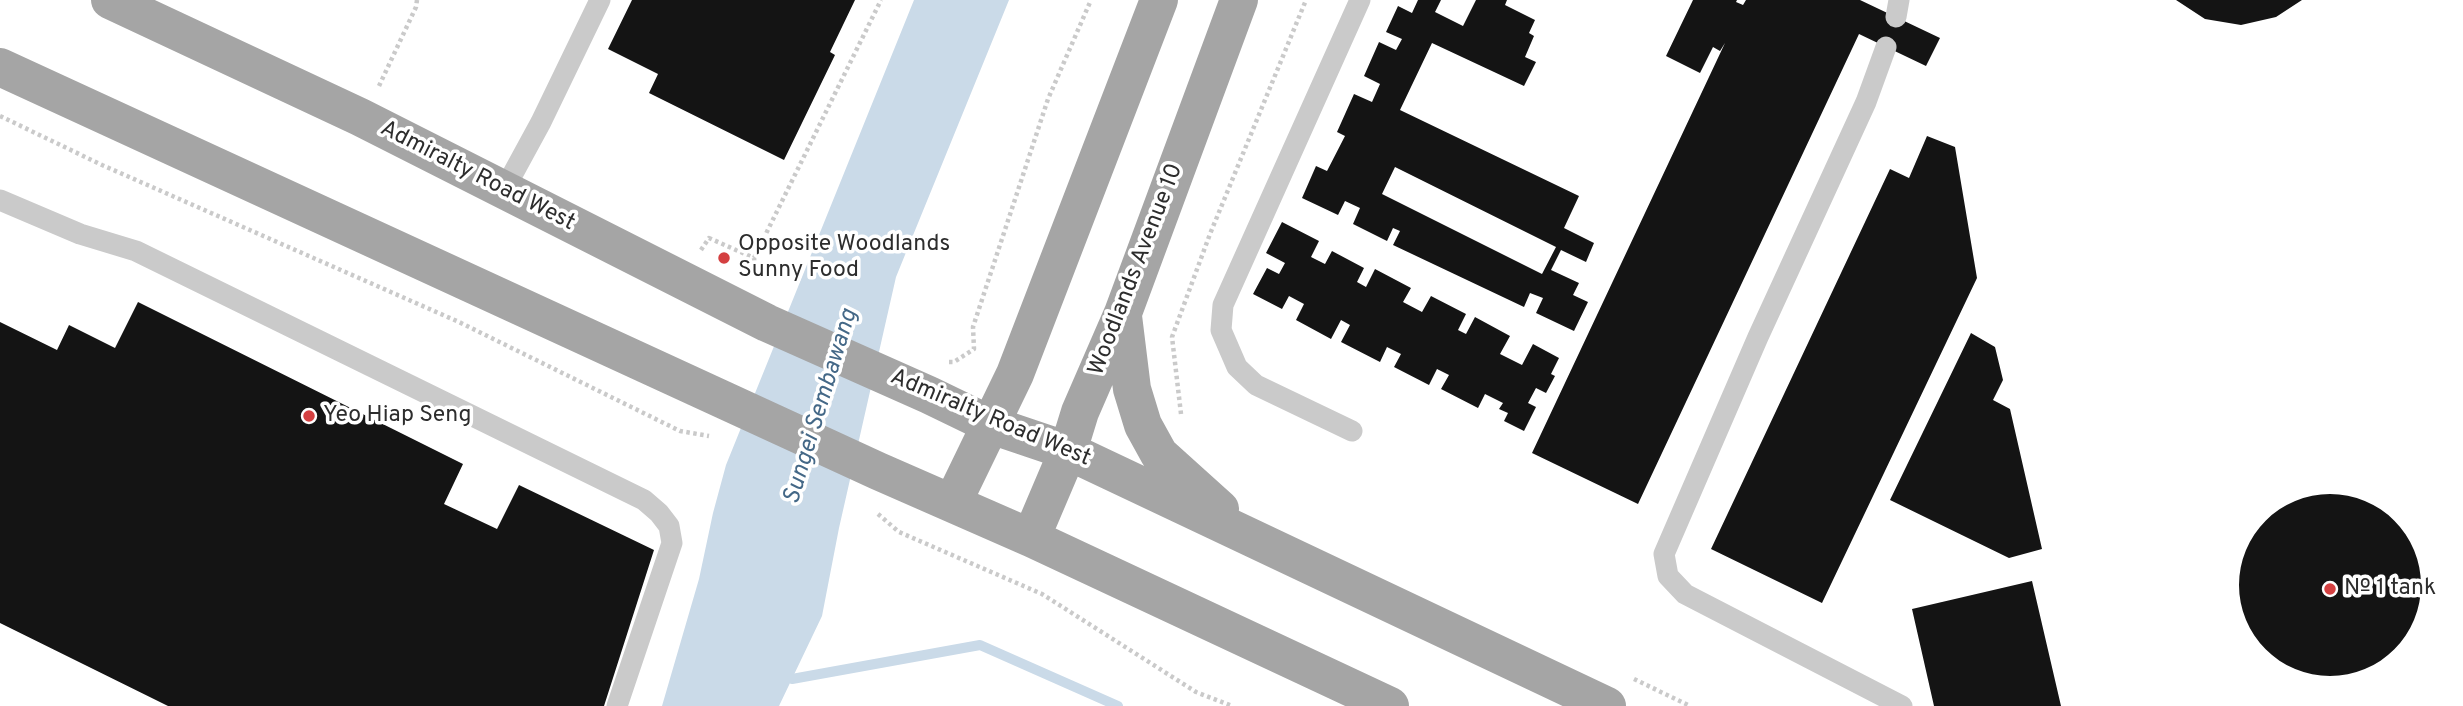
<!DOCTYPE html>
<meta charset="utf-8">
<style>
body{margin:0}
canvas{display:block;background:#fff}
</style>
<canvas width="2463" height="706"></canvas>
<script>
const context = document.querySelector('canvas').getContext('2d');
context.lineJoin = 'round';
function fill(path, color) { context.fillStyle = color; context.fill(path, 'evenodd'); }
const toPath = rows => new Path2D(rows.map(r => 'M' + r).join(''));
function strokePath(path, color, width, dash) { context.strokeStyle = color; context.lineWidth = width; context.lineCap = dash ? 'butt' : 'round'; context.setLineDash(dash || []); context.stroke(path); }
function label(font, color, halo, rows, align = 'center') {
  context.font = font + ' Overpass,sans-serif'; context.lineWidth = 7; context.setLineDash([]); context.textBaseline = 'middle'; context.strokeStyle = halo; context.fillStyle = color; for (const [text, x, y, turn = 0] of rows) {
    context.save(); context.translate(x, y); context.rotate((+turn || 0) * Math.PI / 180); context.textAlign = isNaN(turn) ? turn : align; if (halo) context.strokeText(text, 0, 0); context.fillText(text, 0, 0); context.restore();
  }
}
fill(toPath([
 [914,0,1009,0,896,277,839,528,822,616,779,706,662,706,699,579,713,513,726,465]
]), '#cadae8');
strokePath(toPath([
 [792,679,980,645,1118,706]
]), '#cadae8', 10);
fill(toPath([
 [632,0,855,0,830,52,835,55,784,160,649,93,658,74,608,49],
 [1418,0,1441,0,1435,12,1463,26,1476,0,1507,0,1505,5,1535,20,1529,33,1534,36,1525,57,1536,62,1524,86,1432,43,1400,110,1579,196,1564,228,1594,243,1586,262,1561,250,1551,270,1579,283,1573,295,1588,302,1574,331,1536,313,1543,298,1530,293,1524,307,1393,245,1400,231,1393,228,1387,241,1353,224,1360,208,1345,201,1338,215,1302,198,1316,166,1327,171,1345,136,1337,132,1354,94,1372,102,1380,84,1364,76,1379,42,1396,50,1402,39,1386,32,1398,6,1412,13],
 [1395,167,1556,247,1542,274,1382,194],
 [1693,0,1737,0,1736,2,1743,5,1746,0,1860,0,1940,38,1926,66,1859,34,1638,504,1532,453,1725,43,1720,51,1713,47,1700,73,1666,56],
 [2176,0,2302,0,2276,17,2241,25,2205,19],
 [1927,136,1955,147,1977,278,1822,603,1711,549,1890,169,1909,178],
 [1282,222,1319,241,1311,257,1325,264,1332,251,1364,268,1357,282,1366,287,1375,269,1411,288,1403,302,1422,312,1431,296,1466,314,1458,330,1466,334,1475,317,1510,336,1500,354,1522,365,1533,344,1559,358,1551,374,1555,376,1546,393,1536,388,1528,403,1536,407,1524,431,1504,421,1508,413,1499,409,1503,403,1485,394,1478,408,1441,389,1449,375,1437,369,1429,385,1394,367,1401,354,1387,347,1380,362,1341,342,1350,325,1341,320,1331,339,1296,320,1304,304,1289,296,1282,309,1253,294,1267,268,1279,274,1285,263,1266,253],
 [138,302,463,464,444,504,497,529,519,485,654,550,604,706,168,706,0,623,0,322,57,350,69,325,115,348],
 [1971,333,1995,347,2003,380,1993,400,2010,409,2042,549,2009,558,1890,500],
 '2239 585a91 91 0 1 1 182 0a91 91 0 1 1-182 0Z',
 [2032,581,2061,706,1934,706,1912,609]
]), '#141414');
strokePath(toPath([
 [379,86,416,7,417,0],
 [0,116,102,165,459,322,680,431,709,436],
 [701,250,709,238,754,258,756,277],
 [754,258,881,0],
 [949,362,954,362,974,349,973,327,1048,99,1091,0],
 [1181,414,1172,337,1210,234,1306,0],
 [878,514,899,532,1042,594,1196,692,1232,706],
 [1634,679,1690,706]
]), '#cacaca', 4.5, [3.5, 3.5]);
strokePath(toPath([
 [1896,17,1899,0],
 [1886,47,1866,102,1758,337,1664,554,1668,576,1685,594,1902,706],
 [504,190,541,122,600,0],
 [0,200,80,234,136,251,644,500,659,513,669,526,672,543,617,706],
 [1352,431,1256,385,1237,367,1221,330,1223,305,1360,0]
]), '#cacaca', 21);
strokePath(toPath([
 [110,0,360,117,767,323,929,395,991,425,1068,451,1607,706],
 [0,67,878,471,1031,538,1390,706],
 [1123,316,1132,389,1143,425,1159,454,1220,509],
 [953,502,1015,374,1159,0],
 [1031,538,1068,451,1080,412,1123,313,1239,0]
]), '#a5a5a5', 38);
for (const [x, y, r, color] of [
 [724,258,7,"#d44041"],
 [309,416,7,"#d44041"],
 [2330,589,7,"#d44041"]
]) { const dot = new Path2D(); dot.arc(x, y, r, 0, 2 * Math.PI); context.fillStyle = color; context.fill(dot); strokePath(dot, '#fff', 2.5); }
label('23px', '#2d2d2d', '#fff', [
 ["Admiralty Road West",477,177,27],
 ["Woodlands Avenue 10",1137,270,-69],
 ["Admiralty Road West",990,419,23]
]);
label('23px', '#2d2d2d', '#fff', [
 ["Opposite Woodlands",738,245],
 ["Sunny Food",738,271],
 ["Yeo Hiap Seng",323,416],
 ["№ 1 tank",2344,589]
], 'left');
label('italic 24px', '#446887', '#fff', [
 ["Sungei Sembawang",822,407,-73]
]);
</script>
